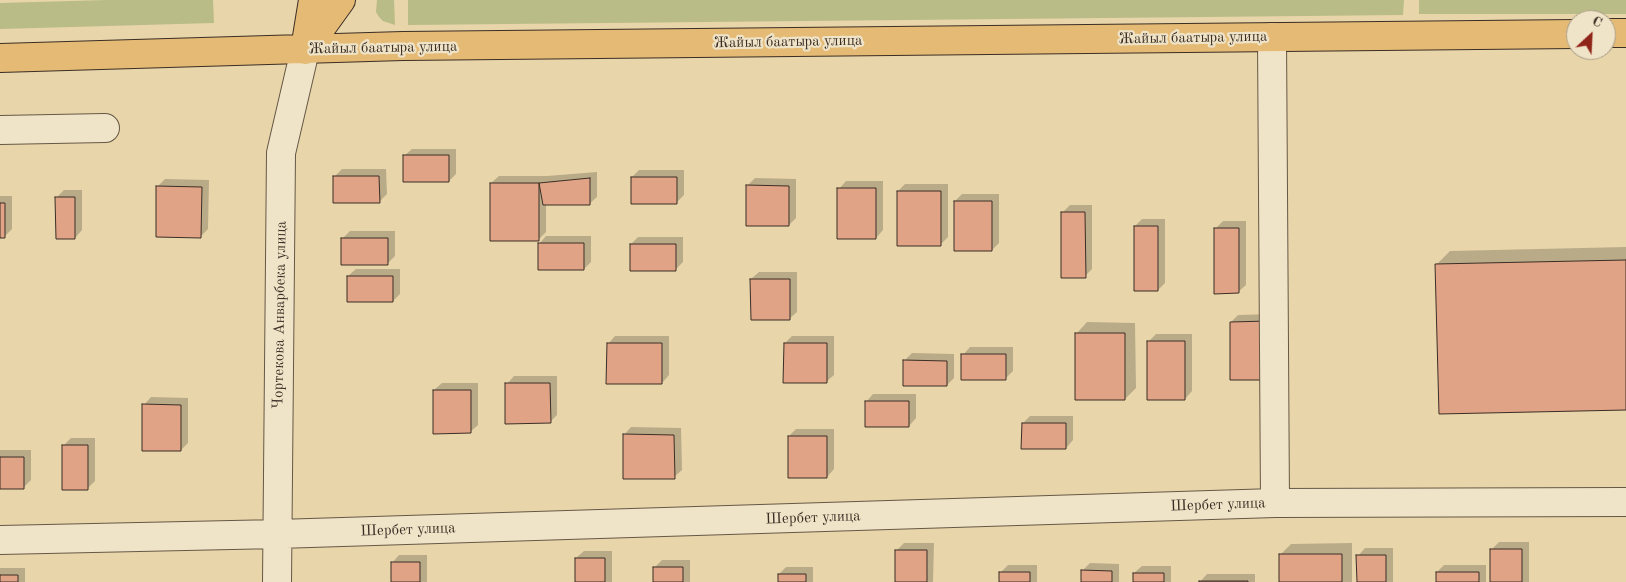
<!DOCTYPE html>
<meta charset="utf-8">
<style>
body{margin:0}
#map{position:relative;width:1626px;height:582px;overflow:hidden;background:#e8d5aa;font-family:"Old Standard TT",serif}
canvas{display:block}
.north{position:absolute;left:1566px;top:10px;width:50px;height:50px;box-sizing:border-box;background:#f0e4c8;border:1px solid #a89b87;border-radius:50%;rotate:25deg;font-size:14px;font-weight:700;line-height:20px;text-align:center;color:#3b2e25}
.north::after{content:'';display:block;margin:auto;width:18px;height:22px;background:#8f2418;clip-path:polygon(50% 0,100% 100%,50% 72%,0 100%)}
</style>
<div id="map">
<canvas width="1626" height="582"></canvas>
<div class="north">С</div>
</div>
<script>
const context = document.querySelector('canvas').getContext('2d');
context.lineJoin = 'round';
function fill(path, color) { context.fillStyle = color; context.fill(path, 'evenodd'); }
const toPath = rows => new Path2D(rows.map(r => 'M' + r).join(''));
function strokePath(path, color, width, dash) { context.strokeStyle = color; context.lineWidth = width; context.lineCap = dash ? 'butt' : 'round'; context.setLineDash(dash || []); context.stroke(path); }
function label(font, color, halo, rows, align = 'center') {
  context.font = font + ' "Old Standard TT",serif'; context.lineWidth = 4.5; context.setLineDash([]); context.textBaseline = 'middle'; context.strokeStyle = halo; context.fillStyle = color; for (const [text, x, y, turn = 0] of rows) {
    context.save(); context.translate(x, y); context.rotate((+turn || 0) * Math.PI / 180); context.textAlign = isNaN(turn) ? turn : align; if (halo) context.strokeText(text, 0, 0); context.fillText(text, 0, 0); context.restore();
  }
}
fill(toPath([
 [107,0,213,0,214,23,0,29,0,3],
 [377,0,394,0,395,25,383,21,379,17,376,12],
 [408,0,1404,0,1403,15,408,25],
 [1419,0,1626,0,1626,14,1419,14]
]), '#b9bc86');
fill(toPath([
 [412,149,456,149,456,174,449,181,404,156],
 [342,169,386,169,387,194,379,202,334,177],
 [639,170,684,170,684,195,677,202,632,177],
 [597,172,597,197,589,204,546,204,546,232,539,239,491,183,499,176,547,176],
 [755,178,796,179,796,218,789,225,747,186],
 [165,179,209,180,208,229,201,236,157,187],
 [846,181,883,181,883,230,876,238,839,189],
 [905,184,948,184,948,237,941,244,898,191],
 [64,190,82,190,82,230,75,238,57,197],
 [962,194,999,194,999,243,992,250,955,201],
 [0,196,12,196,12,229,5,236,0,236],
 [1070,205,1092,205,1092,269,1085,276,1062,213],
 [1142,219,1165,219,1165,283,1158,290,1135,226],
 [1223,221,1246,221,1246,285,1238,292,1215,229],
 [350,231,395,231,395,256,387,264,342,239],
 [546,236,591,236,591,262,584,269,539,244],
 [638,237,683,237,683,262,676,269,631,244],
 [1626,247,1626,408,1437,264,1450,251],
 [356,269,400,269,400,294,393,301,348,276],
 [759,272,797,272,797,312,789,319,751,279],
 [1275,314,1274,372,1231,322,1238,315],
 [1087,322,1135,323,1136,388,1125,399,1077,333],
 [1156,334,1192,334,1192,391,1185,399,1148,342],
 [615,336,669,336,669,375,662,383,608,344],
 [792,336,834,336,834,375,826,382,785,343],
 [970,347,1013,347,1013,371,1005,379,963,355],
 [912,353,954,354,954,378,947,385,904,361],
 [514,376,557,376,557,415,550,422,507,384],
 [442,383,478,383,478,425,470,432,434,390],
 [873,394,916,394,916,418,909,426,866,402],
 [151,397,188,398,188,443,181,450,144,405],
 [1030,416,1073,416,1073,440,1066,448,1023,423],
 [631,427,681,428,682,470,674,477,624,435],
 [796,429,834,429,834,469,827,477,789,436],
 [71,438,95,438,95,481,87,489,64,445],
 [0,450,31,450,31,480,23,488,0,488],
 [1499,542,1529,542,1529,582,1491,582,1491,550],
 [904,543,934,543,933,582,897,582,897,550],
 [1352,543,1352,582,1281,582,1281,554,1291,544],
 [1365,548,1393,548,1393,582,1358,582,1358,556],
 [584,551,612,551,612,582,576,582,576,558],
 [399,555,427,555,427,582,392,582,392,563],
 [662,560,690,560,690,582,654,582,654,568],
 [1090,563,1119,564,1119,582,1082,582,1082,571],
 [1008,565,1037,565,1037,582,1001,582,1001,572],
 [1444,565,1486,565,1486,582,1437,582,1437,572],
 [1142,566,1171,566,1171,582,1134,582,1134,573],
 [786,567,813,567,813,582,779,582,779,574],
 [0,568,25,568,25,582,0,582],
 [1207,574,1255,574,1255,582,1200,582]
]), '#0003');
const building = toPath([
 [403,155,449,155,449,182,403,182,403,155],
 [333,176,379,176,380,203,333,203,333,176],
 [631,177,677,177,677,204,631,204,631,177],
 [590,178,590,205,543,205,539,183,590,178],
 [490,183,539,183,539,241,490,241,490,183],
 [746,185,789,186,789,226,746,226,746,185],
 [156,186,202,187,201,238,156,237,156,186],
 [837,188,876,188,876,239,837,239,837,188],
 [897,191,941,191,941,246,897,246,897,191],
 [55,197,75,197,75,239,56,239,55,197],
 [954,201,992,201,992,251,954,251,954,201],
 [0,203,5,203,5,238,0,238,0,203],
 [1061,212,1085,212,1086,278,1061,278,1061,212],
 [1134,226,1158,226,1158,291,1134,291,1134,226],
 [1214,228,1239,228,1239,293,1214,294,1214,228],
 [341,238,388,238,388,265,341,265,341,238],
 [538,243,584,243,584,270,538,270,538,243],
 [630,244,676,244,676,271,630,271,630,244],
 [1626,260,1626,410,1439,414,1435,264,1626,260],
 [347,276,393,276,393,302,347,302,347,276],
 [750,279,790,279,790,320,751,320,750,279],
 [1268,321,1267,380,1230,380,1230,322,1268,321],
 [1075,333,1125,333,1125,400,1075,400,1075,333],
 [1147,341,1185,341,1185,400,1147,400,1147,341],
 [607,343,662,343,662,384,606,384,607,343],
 [784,343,827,343,827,383,783,383,784,343],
 [961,354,1006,354,1006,380,961,380,961,354],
 [903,360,947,361,947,386,903,386,903,360],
 [505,383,550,383,551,423,505,424,505,383],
 [433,390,471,390,471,433,433,434,433,390],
 [865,401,909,401,909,427,865,427,865,401],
 [142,404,181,405,181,451,142,451,142,404],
 [1022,423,1066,423,1066,449,1021,449,1022,423],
 [623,434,674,435,675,479,623,479,623,434],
 [788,436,827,436,827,478,788,478,788,436],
 [62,445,88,445,88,490,62,490,62,445],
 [0,457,24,457,24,489,0,489,0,457],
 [1490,549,1522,549,1522,582,1490,582,1490,549],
 [895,550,927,550,927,582,895,582,895,550],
 [1279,554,1342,554,1342,582,1279,582,1279,554],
 [1356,555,1386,555,1386,582,1357,582,1356,555],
 [575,558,605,558,605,582,575,582,575,558],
 [391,562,420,562,420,582,391,582,391,562],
 [653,567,683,567,683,582,653,582,653,567],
 [1081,570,1112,571,1112,582,1081,582,1081,570],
 [999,572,1030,572,1030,582,999,582,999,572],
 [1436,572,1479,572,1479,582,1436,582,1436,572],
 [1133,573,1164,573,1164,582,1133,582,1133,573],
 [778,574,806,574,806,582,778,582,778,574],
 [0,575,18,575,18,582,0,582,0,575],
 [1199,581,1248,581,1248,582,1199,582,1199,581]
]);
fill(building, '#e0a386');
strokePath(building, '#3b2e25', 1);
const minor = toPath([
 [1272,37,1275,503],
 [0,130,105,128],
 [0,540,278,534,1275,503,1626,502],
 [277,582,281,153,305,50]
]);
const major = toPath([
 [1606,33,1626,33],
 [306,43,313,0],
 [305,50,341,0],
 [0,58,403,46,1576,34]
]);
strokePath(minor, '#665846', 30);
strokePath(major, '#3b2e25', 30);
strokePath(minor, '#f0e4c8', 28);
strokePath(major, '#e4ba75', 28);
label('15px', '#3b2e25', '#f0e4c8', [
 ["Жайыл баатыра улица",1193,38,-1],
 ["Жайыл баатыра улица",788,42,-1],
 ["Жайыл баатыра улица",383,48,-1],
 ["Чортекова Анварбека улица",280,315,-89],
 ["Шербет улица",1218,505,-2],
 ["Шербет улица",813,518,-2],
 ["Шербет улица",408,530,-2]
]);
</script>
